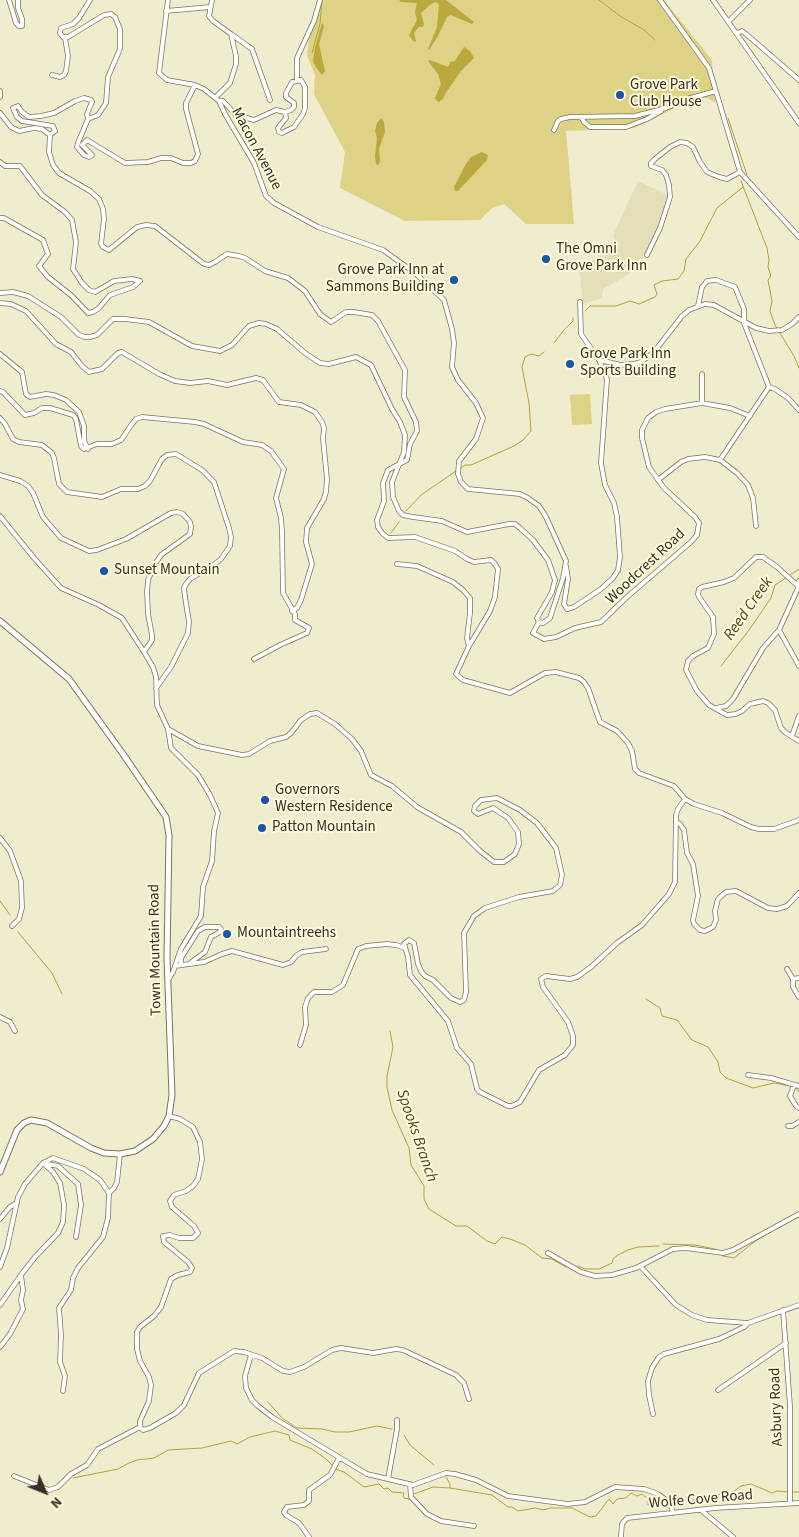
<!DOCTYPE html>
<style>
body{margin:0}
#map{position:relative;width:799px;height:1537px;overflow:hidden;background:#f0ecce;font-family:"Source Sans 3",sans-serif}
canvas{display:block}
.north{position:absolute;left:20px;top:1467px;width:50px;height:50px;-webkit-text-stroke:4px #fdf9db;paint-order:stroke;rotate:134deg;font-size:14px;font-weight:700;line-height:20px;text-align:center;color:#343226}
.north::after{content:'';display:block;margin:auto;width:18px;height:22px;background:#343226;clip-path:polygon(50% 0,100% 100%,50% 72%,0 100%)}
</style>
<div id="map">
<canvas width="799" height="1537"></canvas>
<div class="north">N</div>
</div>
<script>
const context = document.querySelector('canvas').getContext('2d');
context.lineJoin = 'round';
function fill(path, color) { context.fillStyle = color; context.fill(path, 'evenodd'); }
const toPath = rows => new Path2D(rows.map(r => 'M' + r).join(''));
function strokePath(path, color, width, dash) { context.strokeStyle = color; context.lineWidth = width; context.lineCap = dash ? 'butt' : 'round'; context.setLineDash(dash || []); context.stroke(path); }
function label(font, color, halo, rows, align = 'center') {
  context.font = font + ' "Source Sans 3",sans-serif'; context.lineWidth = 4; context.setLineDash([]); context.textBaseline = 'middle'; context.strokeStyle = halo; context.fillStyle = color; for (const [text, x, y, turn = 0] of rows) {
    context.save(); context.translate(x, y); context.rotate((+turn || 0) * Math.PI / 180); context.textAlign = isNaN(turn) ? turn : align; if (halo) context.strokeText(text, 0, 0); context.fillText(text, 0, 0); context.restore();
  }
}
fill(toPath([
 [638,181,668,195,666,207,649,247,629,274,603,289,602,298,583,304,579,267,617,247,613,235]
]), '#e5dfb9');
fill(toPath([
 [317,0,664,0,712,60,715,103,708,98,696,98,634,128,566,131,574,224,526,224,504,204,492,208,480,220,405,221,340,188,345,152,314,94,315,75,307,55,311,22],
 [590,394,592,424,572,425,570,395]
]), '#ded287');
fill(toPath([
 [399,0,446,0,474,22,472,24,451,15,447,17,438,36,429,50,428,49,437,27,439,4,436,2,431,4,421,13,424,24,423,27,419,27,414,33,416,42,413,41,409,35,417,20,415,12,417,3,401,2],
 [322,23,324,25,323,30,319,44,325,71,322,75,315,66,313,61,315,47],
 [464,47,470,51,474,58,461,71,445,94,443,99,439,102,437,101,435,98,441,84,438,74,428,61,430,60,448,67,451,61,454,62],
 [381,118,384,122,385,132,379,149,380,162,378,165,376,164,375,156,377,138,375,131,377,123],
 [482,152,488,155,487,160,458,191,455,191,454,187,466,164,471,157]
]), '#baa93e');
strokePath(toPath([
 [599,0,620,16,644,30,655,40],
 [312,53,320,24,322,0],
 [728,118,747,175],
 [741,181,767,248,769,260,768,267,771,276,768,280,772,301,770,311,775,325,794,356,799,368],
 [585,311,590,306,616,306,630,301,639,304,655,297,657,294,654,285,662,281,678,279,684,271,686,259,700,241,717,208,743,187],
 [554,343,564,330,573,321,573,318],
 [460,469,465,465,471,465,514,446,523,440,531,431,529,403,522,367,525,357,531,354,539,356,544,352],
 [406,511,421,495,456,471],
 [391,533,399,522],
 [790,575,799,569],
 [721,666,749,630,771,598,775,585,786,578],
 [0,901,10,915],
 [18,932,52,973,62,994],
 [646,999,660,1008,662,1016,677,1020,692,1040,708,1047,718,1062,720,1072,726,1078,753,1088,774,1083,791,1086],
 [390,1031,393,1047,387,1076,387,1087,392,1110,409,1148,411,1165,424,1186,424,1199,429,1209,456,1226,467,1226,487,1241,495,1244,502,1237,510,1239,525,1245,542,1258,552,1259,566,1267],
 [795,1087,799,1092],
 [793,1219,799,1216],
 [663,1244,695,1245,715,1249],
 [723,1256,734,1258,754,1242,768,1233],
 [578,1266,585,1269,599,1269,612,1263,613,1259,618,1255,628,1250,638,1247,659,1246],
 [268,1402,282,1418,297,1428,322,1429,335,1432,349,1432,377,1426,392,1429],
 [404,1435,410,1445,434,1465],
 [335,1469,344,1472,364,1487,379,1484,384,1489,388,1488,392,1492,404,1493,403,1496,404,1498,409,1499],
 [446,1477,450,1484,450,1488],
 [73,1478,118,1469,129,1463,137,1460,154,1458,168,1450,202,1448,231,1441,237,1444,250,1437,275,1431,289,1435,290,1440,312,1449,326,1459,333,1466],
 [793,1492,799,1492],
 [414,1494,433,1487,450,1488,492,1495,508,1507,512,1507,518,1511,535,1508,544,1510,550,1508,572,1508,590,1517,596,1516,609,1499,613,1504,617,1499,626,1498,631,1493,637,1496,642,1494,648,1499,648,1505,666,1504],
 [672,1504,733,1492,741,1486,751,1484,772,1493,777,1491,787,1492]
]), '#b3a336', 1);
const minor = toPath([
 [9,0,16,23,19,26,22,26,22,19,18,8,18,0],
 [168,0,159,73,167,80,195,85,204,89,219,101,225,114,254,163,266,196,274,203,318,227,383,250,415,273,444,300,452,329,454,343,452,367,458,380,476,403,483,418,476,439,459,461,458,474,461,482,468,489,520,494,528,498,539,506,546,517,566,561,563,578,550,618,543,623,539,622],
 [212,0,209,16,213,21,231,34,236,56,236,64,230,83,216,97],
 [660,0,709,68,740,172,799,237],
 [713,0,799,123],
 [166,11,210,7],
 [729,21,750,0],
 [737,33,742,31,746,34,799,80],
 [231,34,252,49,270,100],
 [52,75,60,77,64,75,66,71,68,56,65,38],
 [297,80,297,58,314,21,320,0],
 [0,91,0,97],
 [219,101,223,101,236,115,254,120,276,110,285,112,291,110,294,107,294,103,286,97,286,93,292,82,301,80,305,87,305,108,303,114,294,127,282,133,279,132,278,128,286,118,285,112],
 [0,113,11,127,19,131,34,128,42,129,50,135,49,152,53,165,59,173,90,191,99,199,103,209,104,219,101,244,103,247,109,250,137,227,146,225,155,226,204,264,209,265,215,262,227,254,239,256,245,258,265,271,288,278,305,291,320,314,331,322,346,312,354,312,372,315,378,321,405,370,404,397,416,422,417,431,410,444,407,460,388,470,383,483,384,501,377,520,378,527,382,533,388,538,415,537,455,551,467,559,474,562,491,560,495,564,498,569,495,597,490,611,469,646,456,674,463,680,510,693,545,673,556,672,579,678,584,682,588,688,600,722,617,731,628,743,632,751,635,769,639,773,674,786,685,799,694,804,722,813,751,827,759,829,774,829,799,820],
 [581,117,584,122,590,127,626,127,647,119,661,111],
 [88,119,78,143,77,147,84,155,89,157,92,155,82,145,87,140,125,163,148,162,161,158,171,158,183,163,191,163,195,161,198,154,186,109,186,103,195,85],
 [554,130,558,121,561,119,570,117,635,116,666,108,687,99,716,91],
 [50,135,55,131,53,126,22,121,17,117,13,108,18,106,22,112,29,117,41,116,54,113,75,101,84,98,91,100,92,102,87,114,88,119,98,115,106,103,108,77,120,49,120,29,115,17,111,14,104,15,68,37,63,37,60,33,61,28,73,24,79,18,90,0],
 [0,162,5,166,20,166,42,195,65,212,72,220,76,242,73,269,82,283,89,290,95,292,114,281,132,279,140,281],
 [0,218,4,218,43,240,48,254,39,266,48,277,72,296,88,313,93,312,99,308,110,295,133,287,140,281],
 [647,255,660,228,670,197,669,185,666,175,662,170,651,166,651,163,655,159,670,147,680,142,687,143,693,147,700,162,707,172,719,177,727,179,740,172],
 [0,293,13,292,28,296,61,317,79,335,85,337,90,337,97,335,113,319,125,319,149,322,192,346,220,351,232,345,249,326,259,323,266,324,277,329,305,353,320,363,329,364,356,357,371,365,392,409,400,422,405,435,404,452,392,482,393,497,399,511,403,515,413,517,442,521,467,532,509,524,515,524,520,528,533,540,548,560,555,580,552,592,537,618,539,622],
 [0,303,11,304,26,311,56,344,71,352,82,366,89,372,102,369,118,353,122,352,159,374,175,381,190,383,208,381,227,385,256,378,263,380,279,402,301,405,315,412,322,422,324,428,323,439,327,479,326,492,324,499,307,528,306,542,312,564,301,600,297,608,292,611],
 [698,306,702,287,707,281,716,280,735,287,744,309,744,323,769,387,775,389,788,398,799,410],
 [0,354,22,372,26,394,30,397,46,394,54,395,66,400,79,412,84,426,84,441,88,449],
 [599,360,621,365,634,364,641,362,654,352,682,316,689,310,705,304,714,305,756,328,769,331,782,330,792,324,799,317],
 [702,374,702,403],
 [0,391,3,392,25,415,34,413,42,408,50,408,73,415,76,419,81,446,84,449,97,444,112,444,121,440,132,424,136,419,142,417,195,422,204,424,243,442,262,445,271,451,284,469,276,498,281,518,282,531,283,593,295,614,295,620,309,628,307,633,280,645,254,659],
 [0,418,5,424,13,439,19,442,42,445,52,453,54,458,59,484,67,492,102,497,121,489,138,489,145,486,150,481,162,459,167,455,176,454,202,470,214,482,229,528,231,537,230,546,221,559,215,564,190,579,186,584,184,588,185,597,189,622,188,633,171,667,156,688],
 [720,460,769,387],
 [0,475,20,481,28,486,33,493,43,517,61,538,89,551,97,550,126,539,171,513,177,512,183,514,190,522,191,527,190,534,161,555,155,564,148,580,147,592,148,614,152,635,152,640,144,652,153,667,156,677,157,705,168,729,171,748,198,775,210,795,218,813,214,831,212,861,203,887,201,916,181,949,173,972,168,980],
 [658,480,681,462,688,459,705,457,720,460,737,473,748,485,753,498,756,526],
 [0,516,34,558,61,588,99,605,122,618,144,652],
 [397,564,417,566,453,582,463,590,470,598,470,613,467,638,469,646],
 [566,566,568,579,564,604,567,609,574,607,601,589,613,578,618,570,620,557,617,517,614,503,605,485,601,463,607,379,599,360,581,334,580,302],
 [799,581,798,586,777,567,763,557,756,557,734,578,724,582,702,587,699,589,698,594,699,597,713,617,714,634,708,648,693,656,688,661,686,670,697,691,709,705,727,715,736,714,742,711,750,704,763,701,768,703,775,710,781,728,786,733,799,741],
 [539,622,533,633,544,639,556,637,575,628,601,622,627,597,691,542,697,535,699,523,695,517,664,488,649,467,642,438,642,430,648,418,656,412,665,409,702,403,730,408,750,416],
 [779,630,799,666],
 [716,708,726,706,733,699,763,648,779,630,799,586],
 [168,729,198,746,242,755,249,754,270,741,286,737,291,733,301,720,310,714,317,713,335,724,352,739,361,751,371,775,392,786,417,807,461,832,480,851,494,862,504,862,515,854,519,844,518,832,508,818,493,808,478,814,474,811,475,806,481,800,497,798,520,810,537,823,556,848,562,875,560,885,553,891,519,897,485,908,474,916,464,933,466,992,464,1000,460,1002,451,998,433,980,425,976,421,971,418,964,414,943,409,940,404,944,408,957,410,975,448,1021,457,1048,471,1064,477,1089,480,1092,508,1106,512,1106,520,1102,539,1070,565,1055,573,1045,573,1036,568,1022,543,987,541,979,546,976,570,979,577,977,591,967,617,943,642,925,669,894,675,882,676,815,678,809,685,799],
 [792,736,799,716],
 [676,822,680,824,684,830,687,853,693,864,698,896,693,920,694,924,700,930,705,931,713,927,716,920,715,911,718,899,726,892,736,891,768,908,777,909,787,906,799,893],
 [0,838,10,851,21,881,22,908,19,919,12,926],
 [181,965,181,958,198,931,205,927,219,927,221,929,220,932,211,937,205,952,190,963],
 [175,966,204,962,222,954,232,951,283,965,291,962,296,956,302,952,326,949],
 [787,969,793,979,799,978],
 [793,979,793,987,799,997],
 [0,1017,10,1022,15,1031],
 [300,1045,306,1025,305,1007,308,998,314,992,332,992,343,985,358,949,366,946,387,944,396,945,405,948],
 [748,1075,771,1078,799,1086],
 [794,1085,790,1096,796,1106,799,1108],
 [788,1126,792,1126,799,1122],
 [109,1193,114,1188,117,1182,120,1154],
 [0,1219,10,1207,17,1203],
 [548,1253,581,1272,595,1276,612,1275,636,1268,673,1249,686,1248,723,1253,733,1250,799,1214],
 [640,1266,676,1305,692,1315,707,1320,748,1323,799,1305],
 [0,1267,7,1248,18,1197,25,1184,43,1163,58,1166,78,1184,81,1205,76,1237],
 [0,1305,21,1275],
 [783,1310,790,1406,790,1503],
 [0,1347,10,1334,23,1309,21,1300,23,1290,21,1275,35,1257,58,1233,63,1222,64,1205,60,1183,53,1172,43,1163,53,1158,84,1169,100,1180,109,1193],
 [251,1355,245,1376,246,1388,252,1400,258,1406,272,1417,367,1474,413,1485,446,1473,455,1474,476,1480,508,1496,568,1504,585,1502,615,1487,644,1489,658,1494,666,1500,671,1506,673,1513],
 [718,1390,786,1343],
 [63,1391,65,1376,60,1362,61,1335,59,1308,71,1290,73,1278,78,1268,103,1237,108,1218,109,1193],
 [653,1414,649,1395,648,1381,652,1368,659,1357,664,1354,719,1339,744,1327,748,1323],
 [140,1427,140,1421,149,1401,151,1385,149,1377,140,1361,137,1349,137,1332,140,1327,154,1316,161,1307,171,1279,178,1275,190,1272,192,1268,188,1262,164,1242,163,1236,170,1235,179,1238,193,1238,198,1233,194,1226,172,1207,170,1201,174,1195,186,1191,193,1186,198,1179,202,1159,200,1142,193,1127,180,1119,169,1116],
 [140,1427,143,1430,150,1428,176,1413,184,1405,199,1373,234,1351,244,1352,262,1358,283,1371,290,1372,304,1367,332,1350,341,1348,373,1353,396,1349,403,1350,456,1375,464,1383,469,1399],
 [14,1476,49,1490,58,1487,71,1474,87,1465,98,1449,140,1427],
 [388,1479,397,1429,397,1420],
 [410,1484,411,1497,427,1514,441,1521,474,1526],
 [701,1510,733,1537],
 [309,1537,299,1523,286,1515,284,1512,287,1507,304,1505,309,1501,309,1490,330,1475,339,1458],
 [621,1537,622,1524,627,1518,715,1508,799,1503]
]);
const major = toPath([
 [0,621,69,679,123,754,166,817,169,835,167,958,172,1095,169,1116,164,1126,153,1139,135,1151,120,1154,104,1153,91,1148,47,1123,31,1120,24,1123,17,1130,0,1172]
]);
strokePath(minor, '#79755a', 5.5);
strokePath(major, '#79755a', 7);
strokePath(minor, '#fff', 4);
strokePath(major, '#fff', 5);
for (const [x, y, r, color] of [
 [620,95,5,"#1b55a6"],
 [546,259,5,"#1b55a6"],
 [454,280,5,"#1b55a6"],
 [570,364,5,"#1b55a6"],
 [104,571,5,"#1b55a6"],
 [265,800,5,"#1b55a6"],
 [262,828,5,"#1b55a6"],
 [227,934,5,"#1b55a6"]
]) { const dot = new Path2D(); dot.arc(x, y, r, 0, 2 * Math.PI); context.fillStyle = color; context.fill(dot); strokePath(dot, '#fdf9db', 2); }
label('15px', '#343226', '#fdf9db', [
 ["Grove Park",630,86],
 ["Club House",630,103],
 ["The Omni",556,250],
 ["Grove Park Inn",556,267],
 ["Grove Park Inn at",444,271,"right"],
 ["Sammons Building",444,288,"right"],
 ["Grove Park Inn",580,355],
 ["Sports Building",580,372],
 ["Sunset Mountain",114,571],
 ["Governors",275,791],
 ["Western Residence",275,808],
 ["Patton Mountain",272,828],
 ["Mountaintreehs",237,934]
], 'left');
label('15px', '#343226', '#fdf9db', [
 ["Macon Avenue",256,149,62],
 ["Woodcrest Road",646,567,-43],
 ["Town Mountain Road",156,950,-91],
 ["Asbury Road",777,1407,-92],
 ["Wolfe Cove Road",701,1500,-5]
]);
label('italic 16px', '#4d461a', '#fdf9db', [
 ["Reed Creek",749,609,-55],
 ["Spooks Branch",416,1136,71]
]);
</script>
